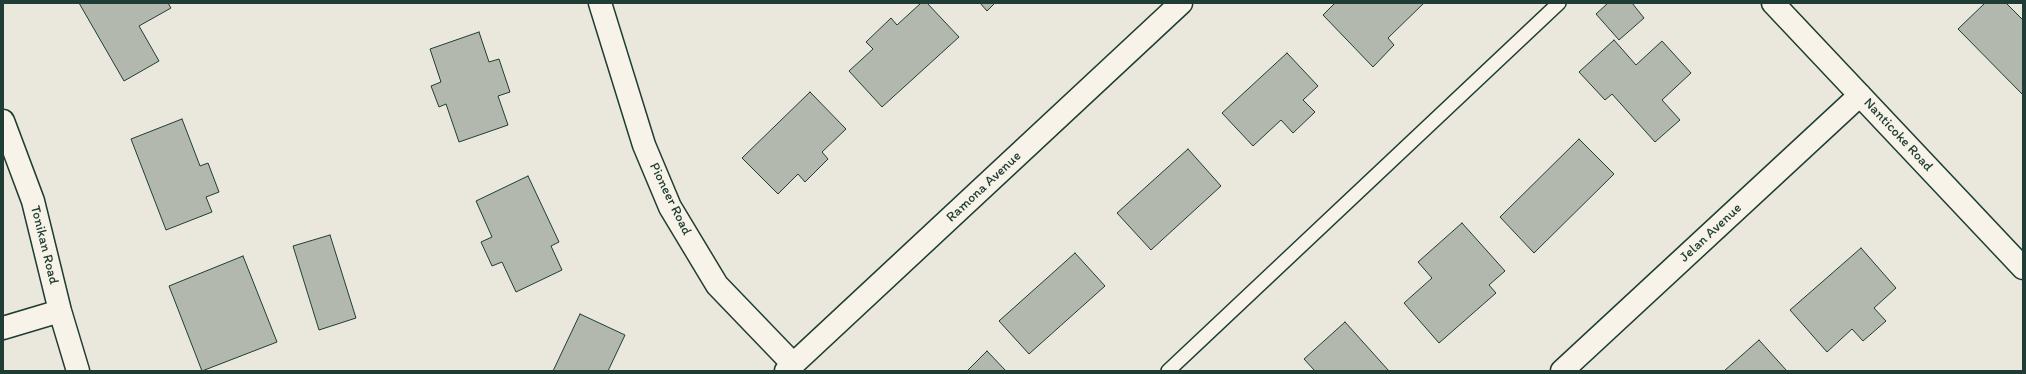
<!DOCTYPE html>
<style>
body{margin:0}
#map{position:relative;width:2026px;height:374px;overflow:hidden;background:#eae8dd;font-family:Itim,sans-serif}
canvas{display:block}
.frame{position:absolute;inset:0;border:4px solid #1f3d34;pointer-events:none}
</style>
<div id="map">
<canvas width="2026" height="374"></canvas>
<div class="frame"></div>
</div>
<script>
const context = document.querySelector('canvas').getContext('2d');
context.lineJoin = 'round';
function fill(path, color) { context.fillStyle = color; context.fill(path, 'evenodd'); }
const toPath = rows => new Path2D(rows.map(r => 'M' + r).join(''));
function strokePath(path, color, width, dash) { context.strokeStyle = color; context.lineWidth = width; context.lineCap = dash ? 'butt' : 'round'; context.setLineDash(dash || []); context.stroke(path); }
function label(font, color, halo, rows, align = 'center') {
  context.font = font + ' Itim,sans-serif'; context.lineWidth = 3; context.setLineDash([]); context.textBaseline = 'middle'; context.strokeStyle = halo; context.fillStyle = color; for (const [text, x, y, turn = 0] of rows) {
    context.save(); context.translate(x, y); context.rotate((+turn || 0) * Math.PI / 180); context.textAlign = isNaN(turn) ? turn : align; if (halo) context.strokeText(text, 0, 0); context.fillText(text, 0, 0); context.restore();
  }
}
const building = toPath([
 [79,3,168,3,171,8,139,26,159,61,124,81,79,3],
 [921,3,927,3,959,37,882,107,849,71,873,49,866,42,891,18,897,25,921,3],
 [980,3,995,3,987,11,980,3],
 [1335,3,1424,3,1388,38,1394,45,1373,67,1323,15,1335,3],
 [1608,3,1632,3,1644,18,1619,40,1596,14,1608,3],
 [1985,3,2006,3,2023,20,2023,95,1958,29,1985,3],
 [479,32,489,62,499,59,510,92,498,96,508,125,459,142,446,104,439,107,431,86,441,82,430,49,479,32],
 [1614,40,1636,65,1662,41,1691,73,1662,100,1680,120,1655,142,1612,94,1605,100,1579,72,1614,40],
 [1287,53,1318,86,1303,100,1315,112,1293,133,1281,120,1253,146,1222,113,1287,53],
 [810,92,846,129,822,152,828,159,805,182,798,174,778,194,742,158,810,92],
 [182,119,200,166,208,163,219,192,206,197,212,212,166,230,131,139,182,119],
 [1579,139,1614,174,1534,253,1500,217,1579,139],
 [1188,149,1221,186,1151,250,1117,213,1188,149],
 [528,176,559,242,551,246,562,270,516,292,502,262,492,266,481,242,492,237,476,201,528,176],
 [1462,223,1505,271,1489,285,1496,293,1439,343,1404,303,1432,278,1418,262,1462,223],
 [330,235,356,318,319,330,293,246,330,235],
 [1861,248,1896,288,1874,308,1886,321,1863,341,1852,329,1827,352,1790,310,1861,248],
 [1075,253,1105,286,1029,354,999,321,1075,253],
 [243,256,277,342,202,371,169,286,243,256],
 [580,314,625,335,608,371,553,371,580,314],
 [1345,322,1389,371,1315,371,1304,359,1345,322],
 [1759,340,1787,371,1724,371,1759,340],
 [987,351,1006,371,967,371,987,351]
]);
fill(building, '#b2b8ae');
strokePath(building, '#1f3d34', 1);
const service = toPath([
 [1168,371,1559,3]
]);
const minor = toPath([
 [600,3,644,145,670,207,717,285,793,364],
 [1773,3,2023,268],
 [3,121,33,201,60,311,78,371],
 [3,328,60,311],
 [1562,371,1860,95]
]);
const tertiary = toPath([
 [786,371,1181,3]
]);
strokePath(service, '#1f3d34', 16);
strokePath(minor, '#1f3d34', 25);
strokePath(tertiary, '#1f3d34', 25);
strokePath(service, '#f7f3e8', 13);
strokePath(minor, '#f7f3e8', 22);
strokePath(tertiary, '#f7f3e8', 22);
label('14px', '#1f3d34', '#f7f3e8', [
 ["Nanticoke Road",1898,135,47],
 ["Ramona Avenue",984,187,-43],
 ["Pioneer Road",670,199,64],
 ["Jelan Avenue",1711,233,-43],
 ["Tonikan Road",44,245,76]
]);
</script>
